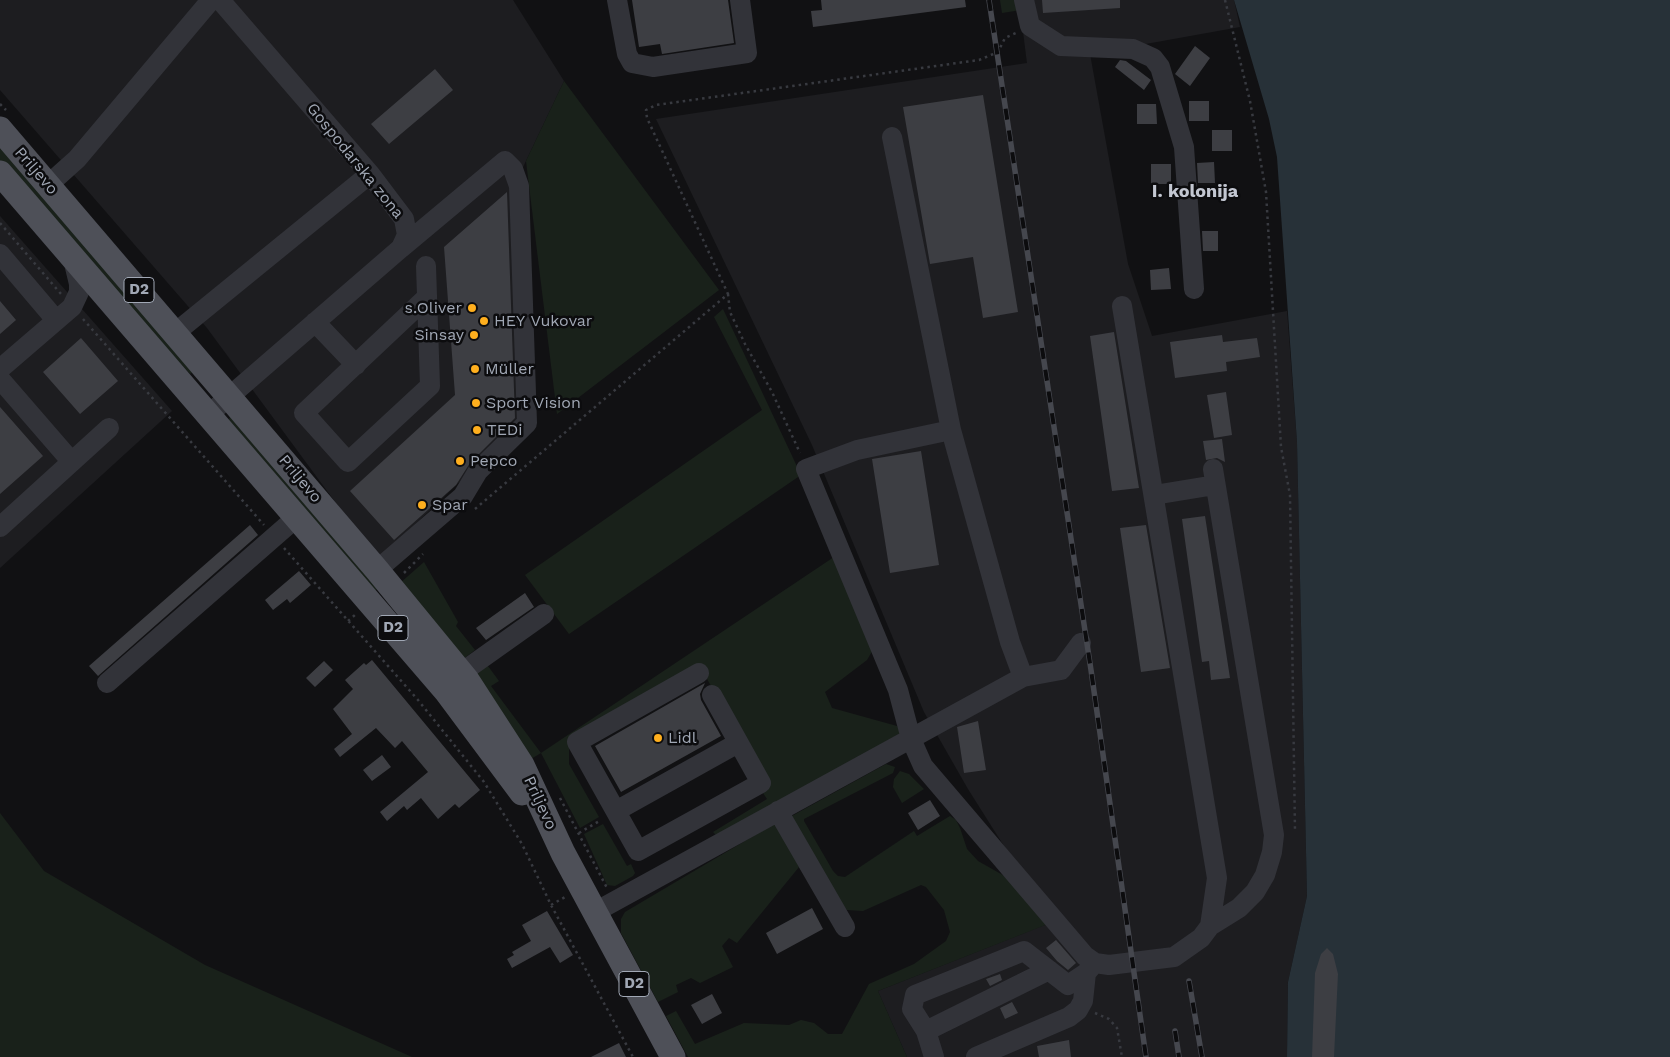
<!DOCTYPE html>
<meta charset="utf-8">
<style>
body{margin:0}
canvas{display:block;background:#111113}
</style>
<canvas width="1670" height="1057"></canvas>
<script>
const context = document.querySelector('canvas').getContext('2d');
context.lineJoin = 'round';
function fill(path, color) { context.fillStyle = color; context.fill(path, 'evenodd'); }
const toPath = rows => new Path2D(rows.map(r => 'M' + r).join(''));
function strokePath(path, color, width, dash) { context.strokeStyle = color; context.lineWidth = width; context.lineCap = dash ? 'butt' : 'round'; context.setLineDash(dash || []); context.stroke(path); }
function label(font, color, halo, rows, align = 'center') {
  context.font = font + ' "Work Sans",sans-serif'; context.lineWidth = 5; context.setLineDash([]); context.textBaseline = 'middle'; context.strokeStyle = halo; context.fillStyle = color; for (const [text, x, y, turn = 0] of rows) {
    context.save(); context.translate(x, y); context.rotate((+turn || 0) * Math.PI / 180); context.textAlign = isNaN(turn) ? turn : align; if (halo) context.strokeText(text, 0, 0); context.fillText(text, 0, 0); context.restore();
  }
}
fill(toPath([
 [0,0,513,0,564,81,514,186,522,422,378,560,207,328,0,90],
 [1019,0,1234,0,1240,27,1090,54,1128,264,1152,336,1287,311,1297,442,1307,896,1288,982,1287,1057,907,1057,878,991,1052,922,968,789,924,712,812,445,656,119,1027,63],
 [0,216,172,411,0,568]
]), '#1d1d20');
fill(toPath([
 [1000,0,1019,0,1021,10,1002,13],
 [564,81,719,290,557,414,526,161],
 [0,140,196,369,190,374,0,163],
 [723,309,801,475,569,634,525,575,762,410,714,317],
 [231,415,381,586,372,593,227,423],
 [837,555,874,648,867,660,825,692,832,708,897,726,901,733,718,837,713,832,767,799,761,790,763,779,706,677,569,745,569,764,599,817,580,828,541,753,531,759,474,673,485,662,499,681,491,686,541,753],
 [424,562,458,622,456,626,475,650,462,660,399,584],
 [886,764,895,767,893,773,804,819,804,821,833,871,838,876,845,877,914,831,917,836,950,816,956,820,960,828,967,849,978,861,1008,878,1048,924,878,991,907,1057,688,1057,666,1016,676,1011,695,1044,744,1023,789,1025,801,1020,814,1023,828,1034,842,1034,869,984,914,964,946,941,950,932,944,910,926,887,921,885,863,911,847,910,841,906,790,817],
 [900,771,909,774,924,789,902,803,893,787,894,779],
 [0,813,44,871,205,965,412,1057,0,1057],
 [777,822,799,867,737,943,729,938,722,946,733,967,700,983,691,978,676,985,678,992,658,1002,621,933,621,919,625,912],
 [603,824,627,866,631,864,635,873,633,876,615,886,607,885,584,834]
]), '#19211a');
fill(toPath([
 [1234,0,1670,0,1670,1057,1287,1057,1288,982,1307,896,1297,442,1277,157,1269,119]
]), '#273138');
fill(toPath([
 [632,0,728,0,734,43,662,54,660,44,639,47],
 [821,0,965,0,966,7,813,27,811,11,822,10],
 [1042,0,1120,0,1120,8,1043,13],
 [1195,46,1210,58,1190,86,1175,74],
 [1120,60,1126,61,1151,80,1144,90,1115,67],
 [435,69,453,90,389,144,371,124],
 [983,95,1018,312,983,318,973,257,930,264,903,107],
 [1189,101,1209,101,1209,121,1189,121],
 [1137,104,1156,104,1157,124,1137,124],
 [1212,130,1232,130,1232,151,1212,151],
 [1214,162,1215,183,1198,183,1197,163],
 [1151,164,1171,164,1171,184,1151,184],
 [507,192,515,418,470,463,456,485,394,540,350,491,455,395,444,247],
 [1202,231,1218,231,1218,251,1203,251],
 [1169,268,1171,289,1151,290,1150,270],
 [0,301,16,320,0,334],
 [1114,332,1139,488,1112,491,1090,336],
 [1222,335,1223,342,1257,338,1260,357,1226,362,1227,371,1175,378,1170,342],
 [81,338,118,381,80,414,43,372],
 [1226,392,1232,435,1214,438,1207,395],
 [0,407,43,456,0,494],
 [1222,439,1225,462,1217,458,1206,460,1203,441],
 [921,451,939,565,890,573,872,459],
 [1205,516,1230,678,1211,680,1209,661,1202,662,1182,519],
 [250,525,258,535,98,676,89,666],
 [1146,525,1170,668,1141,672,1120,528],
 [299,571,311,585,290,603,287,599,273,610,265,600],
 [525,593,534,607,486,640,476,628],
 [372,660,480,790,459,808,455,804,438,819,421,798,407,810,404,806,387,821,380,812,428,772,402,741,395,748,376,728,340,757,334,749,352,734,333,709,353,689,345,680,364,663,366,665],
 [324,661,333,670,315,687,306,678],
 [705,683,700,694,701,700,721,736,621,792,595,746],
 [978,721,986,770,964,773,957,727],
 [382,755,391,767,372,781,363,770],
 [930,800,940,816,918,830,908,813],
 [812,908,823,929,777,954,766,933],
 [547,911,573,955,560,963,550,947,512,968,507,959,514,955,512,952,531,941,522,925],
 [1056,940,1076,963,1068,970,1057,961,1046,948],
 [1327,948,1333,954,1338,974,1334,1057,1312,1057,1315,973,1321,954],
 [1000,974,1002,980,990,986,986,979],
 [712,994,722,1013,702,1024,691,1005],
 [1012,1002,1018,1013,1005,1019,1000,1008],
 [1069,1040,1071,1057,1039,1057,1037,1046],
 [619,1043,626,1057,591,1057]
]), '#3d3e43');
strokePath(toPath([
 [1225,0,1250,101,1266,192,1281,447,1290,495,1295,831],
 [0,104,6,110],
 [0,223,61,294],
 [728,294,730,312,745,344,772,392,800,453],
 [83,319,264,525],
 [475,509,728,294,647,118,646,110,656,105,979,60,998,52,1005,38,1016,33],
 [284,548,418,700,484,782,522,844,551,905,633,1057],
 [404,573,423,554],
 [348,621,356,614],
 [560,798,607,888],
 [579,833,601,820],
 [551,905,565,897],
 [1095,1013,1109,1019,1117,1028,1122,1057]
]), '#383a40', 2.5, [2.5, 4]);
strokePath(toPath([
 [617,0,627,54,632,63,653,67,747,53,740,0],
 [1024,0,1030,26,1061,46,1133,49,1153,58,1160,67,1184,147,1194,289],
 [892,137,951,430,1010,642,1023,677],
 [48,185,77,159,211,0],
 [0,254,56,320],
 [426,266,430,386,348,462,304,413,426,298],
 [315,322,356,365],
 [175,333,370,174],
 [0,369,72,307,79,292,79,284,73,259],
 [0,379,71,461],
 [208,415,401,248,407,235,404,219,370,174,220,0],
 [951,430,857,450,806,469,898,690,911,739,923,766,1085,956,1095,963,1109,965,1174,957,1201,938,1210,926,1217,878,1122,306],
 [1154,495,1215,485],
 [0,527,109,428],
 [377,570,463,496,478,471,527,423,519,186,513,169,505,161,401,248],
 [461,673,544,614],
 [699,673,577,742,638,851,761,783,712,695],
 [107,683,297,517],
 [616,811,738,743],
 [778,811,845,927],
 [595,912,1023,677,1061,670,1081,643],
 [1210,926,1239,908,1255,892,1265,875,1272,852,1274,835,1213,469],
 [926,1031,1049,970],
 [934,1057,926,1031,912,1009,915,995,1024,951,1068,985,1086,973],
 [976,1057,1069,1017,1078,1010,1083,1001,1086,973,1092,966]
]), '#323339', 20);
strokePath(toPath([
 [0,129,377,570,467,680,522,765,563,853,673,1057],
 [0,173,446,691,522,793]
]), '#4e5058', 25);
const rail = toPath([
 [989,0,1091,670,1146,1057],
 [1189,981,1202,1057],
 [1175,1031,1179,1057]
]);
strokePath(rail, '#45474e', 5.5);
strokePath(rail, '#0c0c0e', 4, [11]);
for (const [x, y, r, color] of [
 [472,308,5,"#ffaf1e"],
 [484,321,5,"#ffaf1e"],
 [474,335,5,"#ffaf1e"],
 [475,369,5,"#ffaf1e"],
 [476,403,5,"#ffaf1e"],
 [477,430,5,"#ffaf1e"],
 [460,461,5,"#ffaf1e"],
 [422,505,5,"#ffaf1e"],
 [658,738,5,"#ffaf1e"]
]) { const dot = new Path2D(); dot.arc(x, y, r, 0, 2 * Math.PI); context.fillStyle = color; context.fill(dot); strokePath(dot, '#0c0c0e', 2); }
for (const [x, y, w] of [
 [139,290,30],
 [393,628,30],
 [634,984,30]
]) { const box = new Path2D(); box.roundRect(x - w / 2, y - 12.5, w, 25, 4); context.fillStyle = '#0c0c0e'; context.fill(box); strokePath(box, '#a1a8b5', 1); }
label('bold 15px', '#a1a8b5', null, [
 ["D2",139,290],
 ["D2",393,628],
 ["D2",634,984]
]);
label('16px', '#a1a8b5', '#0c0c0e', [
 ["Gospodarska zona",355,161,51],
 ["Priljevo",36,171,49],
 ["Priljevo",300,479,50],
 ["Priljevo",540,803,65]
]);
label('16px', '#a1a8b5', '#0c0c0e', [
 ["s.Oliver",462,308,"right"],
 ["HEY Vukovar",494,321],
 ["Sinsay",464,335,"right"],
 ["Müller",485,369],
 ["Sport Vision",486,403],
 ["TEDi",487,430],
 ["Pepco",470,461],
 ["Spar",432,505],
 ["Lidl",668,738]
], 'left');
label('bold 18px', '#c3c7d1', '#0c0c0e', [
 ["I. kolonija",1195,192]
]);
</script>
